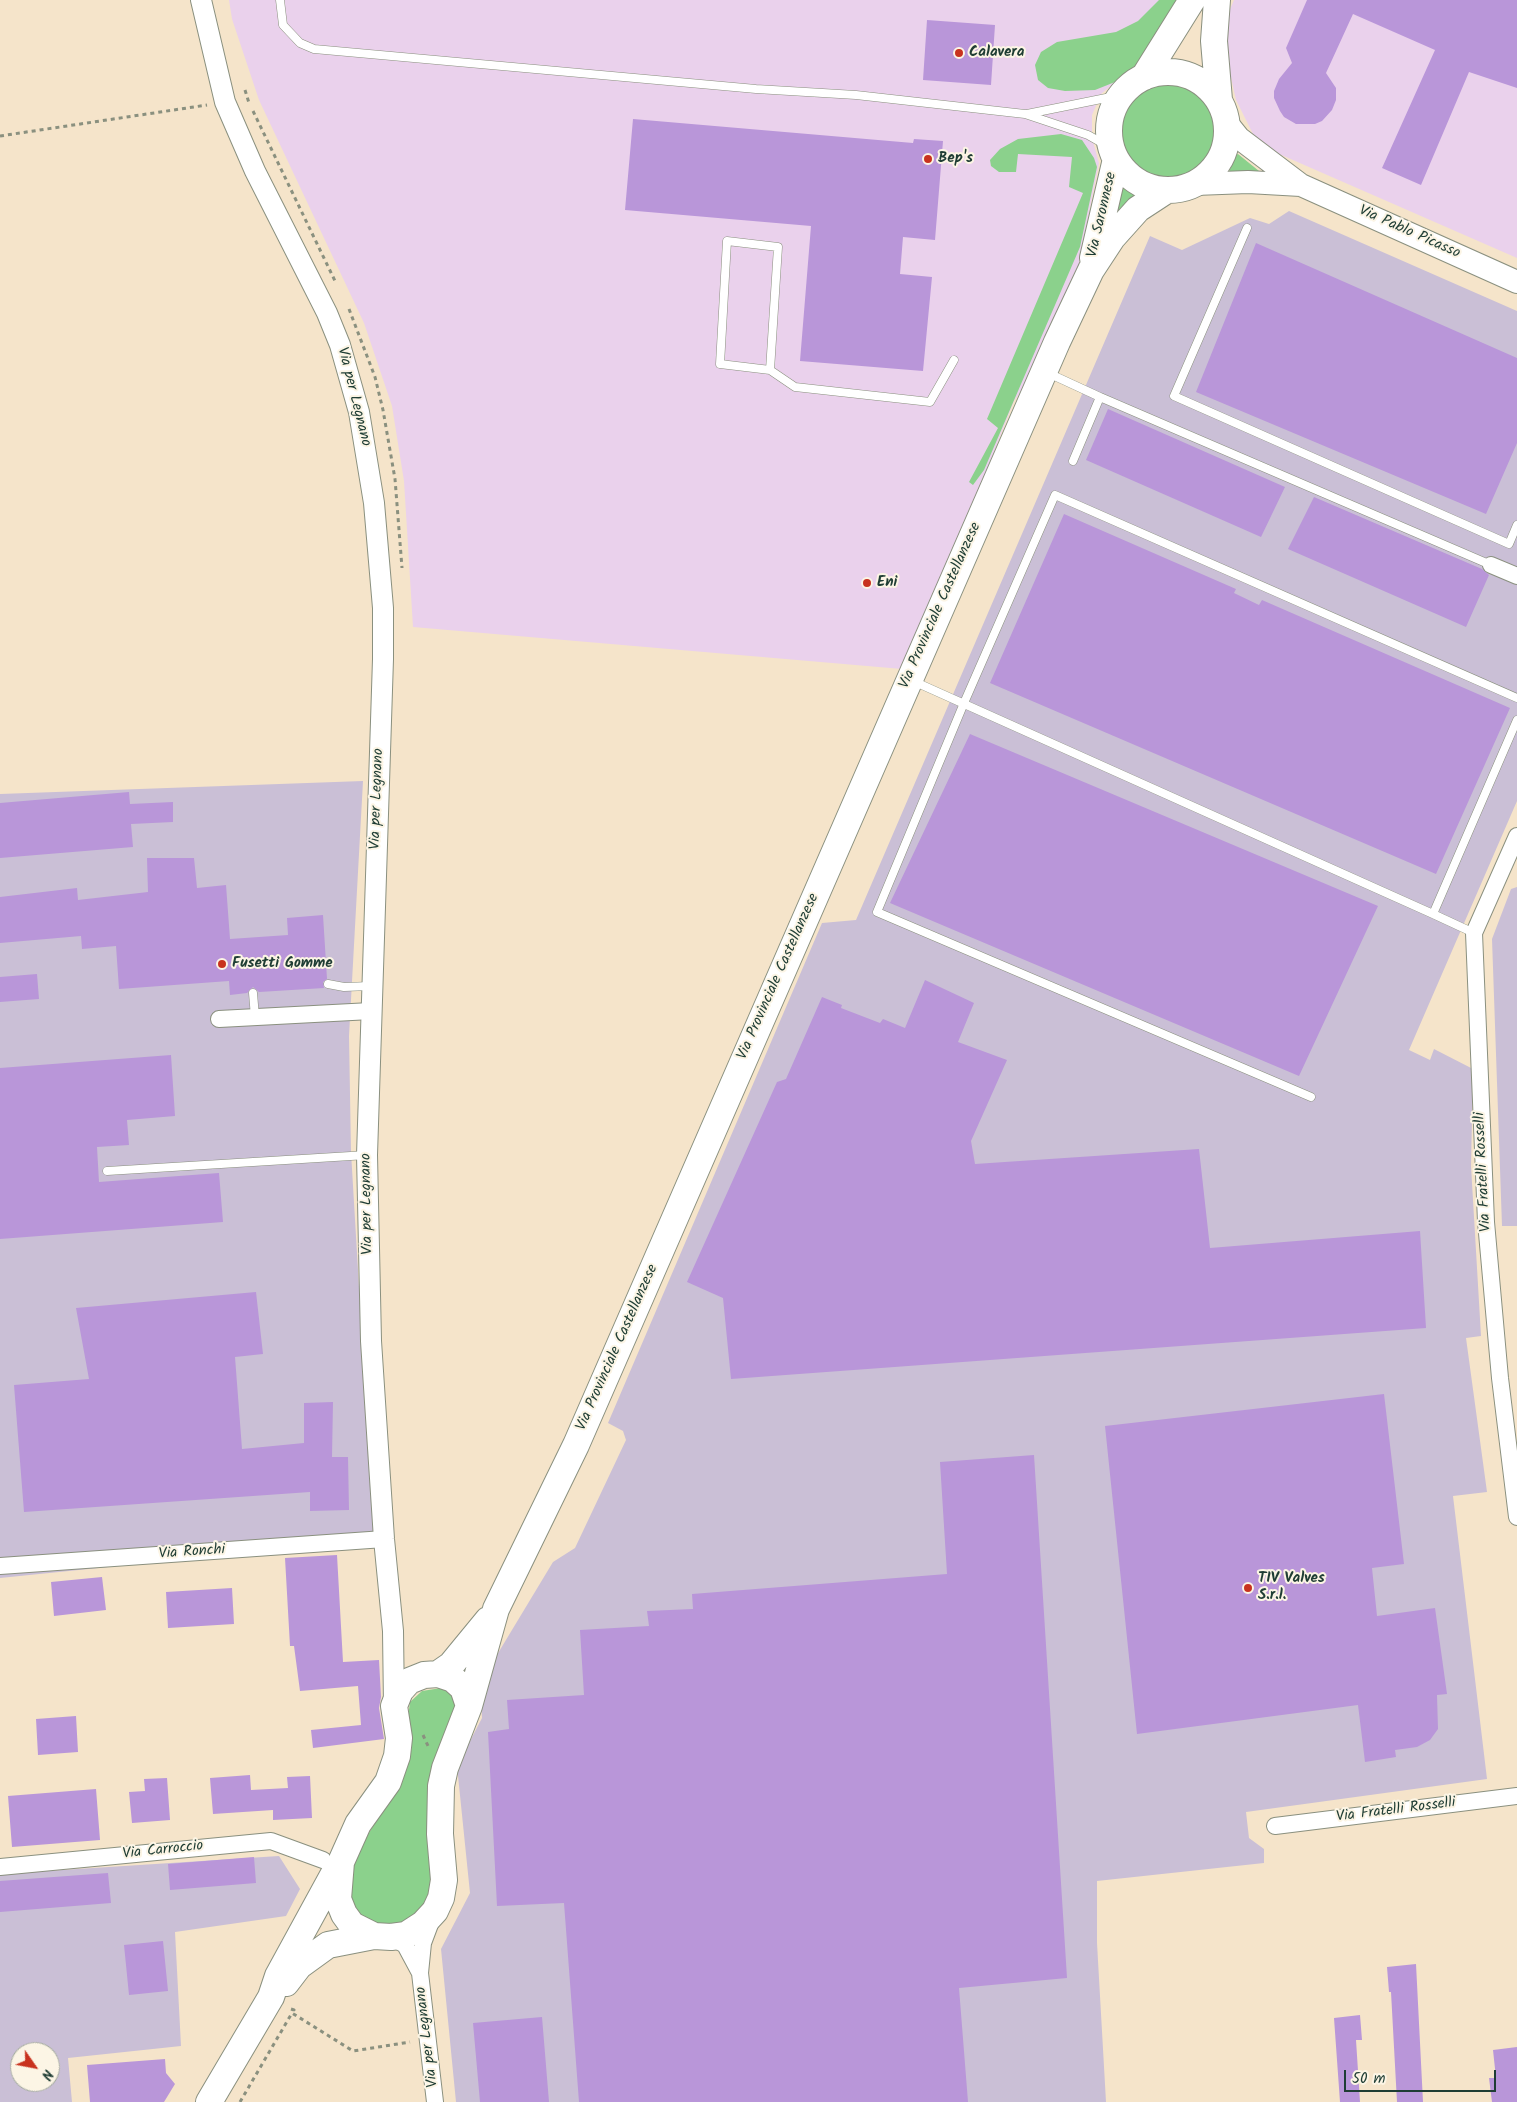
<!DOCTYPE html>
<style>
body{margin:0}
#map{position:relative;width:1517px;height:2102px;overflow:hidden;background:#f5e4ca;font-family:Kalam,sans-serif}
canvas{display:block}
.north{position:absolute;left:10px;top:2042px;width:50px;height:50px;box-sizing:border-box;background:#fcf5e5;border:1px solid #a4ab9e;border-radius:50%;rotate:123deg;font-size:14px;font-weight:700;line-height:20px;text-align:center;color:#1f3d34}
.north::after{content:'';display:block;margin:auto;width:18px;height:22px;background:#c8321e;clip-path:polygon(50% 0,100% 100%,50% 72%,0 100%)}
.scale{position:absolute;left:1344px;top:2070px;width:152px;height:22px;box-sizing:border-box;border:2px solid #1f3d34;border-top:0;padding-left:6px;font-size:15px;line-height:18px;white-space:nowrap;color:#1f3d34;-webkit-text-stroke:4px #fcf5e5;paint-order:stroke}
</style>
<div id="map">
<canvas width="1517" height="2102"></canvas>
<div class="north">N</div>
<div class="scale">50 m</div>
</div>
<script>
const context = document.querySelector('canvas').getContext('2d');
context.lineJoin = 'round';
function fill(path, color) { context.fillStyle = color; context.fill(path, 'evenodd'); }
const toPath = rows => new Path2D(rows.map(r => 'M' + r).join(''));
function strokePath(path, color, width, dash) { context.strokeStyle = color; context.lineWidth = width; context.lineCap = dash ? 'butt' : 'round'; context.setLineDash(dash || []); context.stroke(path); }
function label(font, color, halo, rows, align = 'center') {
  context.font = font + ' Kalam,sans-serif'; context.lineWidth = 4; context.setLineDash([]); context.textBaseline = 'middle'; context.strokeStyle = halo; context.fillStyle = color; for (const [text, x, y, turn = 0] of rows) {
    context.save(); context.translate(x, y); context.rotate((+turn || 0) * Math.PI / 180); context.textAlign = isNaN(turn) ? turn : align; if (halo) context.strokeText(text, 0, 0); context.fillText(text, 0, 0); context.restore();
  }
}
fill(toPath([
 [229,0,1178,0,1141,61,1101,94,1092,115,1092,138,1099,163,1076,278,1057,342,1014,401,979,490,902,669,413,627,404,481,392,406,364,323,259,100,232,19],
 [1234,0,1517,0,1517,258,1270,150,1254,136,1236,100,1226,55,1225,21]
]), '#ead1ec');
fill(toPath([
 [1289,211,1517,311,1517,801,1409,1050,1430,1060,1434,1049,1473,1069,1471,1166,1481,1336,1466,1338,1487,1492,1453,1496,1487,1779,1246,1812,1249,1838,1264,1849,1264,1863,1097,1881,1097,1943,1106,2102,456,2102,441,1949,470,1893,457,1766,482,1718,480,1683,553,1562,575,1548,626,1440,623,1431,608,1423,822,923,856,920,1150,236,1182,250,1250,218,1269,224],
 [363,781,349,1036,351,1152,374,1540,0,1578,0,794],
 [1517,887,1517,1226,1502,1226,1492,939,1511,889],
 [279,1856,300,1889,286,1916,175,1932,181,2046,68,2058,72,2102,0,2102,0,1874],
 [20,2052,50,2052,50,2082,20,2082]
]), '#cabfd6');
fill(toPath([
 [1159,0,1178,0,1141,61,1115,82,1095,90,1065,91,1048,88,1038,80,1035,65,1041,52,1057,42,1116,32,1138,21],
 '1122 131a46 46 0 1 1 92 0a46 46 0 1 1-92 0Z',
 [1061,134,1082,140,1094,158,1097,167,1080,247,984,470,973,485,969,482,998,428,987,419,1083,193,1069,187,1072,157,1018,154,1016,172,999,172,991,166,990,160,1000,149,1018,139],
 [1238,154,1259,171,1256,175,1229,172,1235,155],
 [1120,184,1139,197,1111,226],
 [441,1688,452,1695,457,1711,430,1779,428,1793,431,1896,418,1916,387,1928,358,1914,345,1884,355,1856,384,1808,408,1762,412,1747,408,1717,410,1702,422,1691]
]), '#8bd18c');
fill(toPath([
 [1307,0,1517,0,1517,88,1469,72,1421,185,1382,168,1435,50,1353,14,1326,73,1336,88,1336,100,1332,110,1322,121,1315,124,1296,124,1284,117,1280,111,1274,98,1274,91,1279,79,1292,63,1286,48],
 [927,20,995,25,991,85,923,80],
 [633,119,913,143,914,139,943,141,935,240,903,237,900,274,932,277,923,371,800,361,811,226,625,210],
 [1256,243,1517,358,1517,443,1486,514,1196,392],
 [1108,409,1285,487,1261,537,1086,460],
 [1314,497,1482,569,1489,575,1466,627,1288,549],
 [1064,514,1236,589,1234,593,1259,605,1262,600,1510,708,1436,874,990,683],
 [970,734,1378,906,1299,1076,890,903],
 [129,792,130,804,173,802,173,822,131,824,133,847,0,858,0,803],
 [147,858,194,858,197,888,226,885,230,939,288,935,287,918,323,915,327,979,323,982,324,988,259,992,253,987,247,993,230,995,229,981,119,989,116,946,82,949,81,936,0,943,0,897,77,888,78,900,148,892],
 [37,974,39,999,0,1002,0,977],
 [925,980,974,1003,958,1042,1007,1060,971,1141,975,1164,1199,1149,1210,1248,1420,1231,1426,1328,731,1379,723,1298,687,1282,777,1082,786,1079,822,997,842,1005,841,1008,880,1023,883,1019,905,1028],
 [171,1055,175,1116,127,1120,129,1145,97,1147,99,1182,219,1173,223,1222,0,1239,0,1068],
 [256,1292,263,1354,235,1357,242,1449,304,1443,304,1403,333,1402,332,1457,348,1457,349,1510,310,1511,310,1492,24,1512,14,1385,89,1379,76,1308],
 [1384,1394,1404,1564,1372,1568,1377,1616,1435,1608,1447,1694,1437,1695,1438,1729,1430,1740,1417,1747,1395,1750,1396,1757,1365,1762,1358,1705,1137,1734,1105,1426],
 [1034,1455,1067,1978,959,1988,968,2102,579,2102,564,1903,497,1906,488,1732,509,1729,507,1700,584,1695,580,1630,649,1626,647,1611,693,1609,692,1594,947,1574,940,1462],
 [337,1555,343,1662,379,1660,381,1697,379,1708,384,1739,313,1748,311,1730,361,1725,358,1686,300,1691,294,1646,290,1646,285,1558],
 [102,1577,106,1610,54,1616,51,1582],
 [232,1588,234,1624,168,1628,166,1592],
 [76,1716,78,1752,38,1755,36,1719],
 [250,1775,251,1790,288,1788,287,1777,310,1776,312,1818,273,1820,273,1810,213,1814,210,1778],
 [167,1778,170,1820,132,1823,129,1792,145,1791,144,1779],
 [96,1789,100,1840,12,1847,8,1796],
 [254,1857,256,1883,170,1890,168,1864],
 [108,1873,111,1903,0,1912,0,1881],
 [163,1941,168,1991,129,1995,124,1945],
 [1416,1964,1423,2102,1397,2102,1391,1992,1389,1992,1387,1967],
 [1360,2015,1362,2040,1356,2040,1360,2102,1340,2102,1334,2018],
 [542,2017,549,2102,480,2102,473,2023],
 [1517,2047,1517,2102,1492,2102,1489,2078,1496,2078,1493,2050],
 [165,2059,166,2073,175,2084,164,2102,90,2102,87,2065]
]), '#b996d9');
const service = toPath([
 [280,0,283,25,300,43,314,49,756,89,856,95,1025,114,1088,135,1111,148],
 [1027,114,1121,95],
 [1247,228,1174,396,1509,544,1517,525],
 [770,370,778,247,727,241,720,364,770,370,795,387,930,402,954,360],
 [1048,373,1100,397],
 [1073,461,1100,397,1491,565],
 [913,681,1433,914,1517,720],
 [1433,914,1474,933],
 [328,984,344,987,371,986],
 [253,993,255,1017],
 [1311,1097,877,912,964,703,1055,495,1517,698],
 [107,1171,367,1155]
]);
const minor = toPath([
 [1491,565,1517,576],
 [1517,836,1474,933,1486,1222,1500,1378,1517,1517],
 [219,1019,371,1011],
 [0,1566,384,1539],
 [1275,1826,1517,1796],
 [0,1867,271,1841,323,1860],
 [432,1919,423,1943,420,1973,435,2102],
 [391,1937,405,1945,420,1973]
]);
const tertiary = toPath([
 [201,0,225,102,255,171,327,313,340,345,359,412,374,503,383,608,383,659,367,1155,371,1341,384,1539,393,1631,394,1706]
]);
const secondary = toPath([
 [1227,123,1239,138,1301,185,1517,282],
 [1195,184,1248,182,1301,185]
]);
const primary = toPath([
 [1217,0,1214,41,1219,100],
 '1109 131a59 59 0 1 1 118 0a59 59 0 1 1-118 0Z',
 [1144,77,1192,0],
 [1093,258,1116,159],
 [438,1674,453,1679,463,1688,469,1706,445,1768,441,1786,440,1834,444,1880,441,1898,435,1911,423,1924,406,1935,391,1937,374,1936,352,1925,344,1914,338,1899,341,1862,358,1824,388,1782,397,1756,399,1738,394,1706,400,1691,409,1681,424,1675,438,1674],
 [438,1674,451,1665,488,1620],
 [469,1706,496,1609,576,1445,1057,342,1091,270,1112,238,1138,209,1167,190],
 [286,1983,299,1966,328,1945,374,1936],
 [209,2102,271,1997,278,1976,337,1868]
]);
strokePath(service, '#8a907f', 9);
strokePath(minor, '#8a907f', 18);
strokePath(tertiary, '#8a907f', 22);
strokePath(secondary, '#8a907f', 24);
strokePath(primary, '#8a907f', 28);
strokePath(toPath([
 [245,90,249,103],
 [253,111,336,283],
 [0,136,207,105],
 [349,309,375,377,383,410,395,479,402,568],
 [423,1735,429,1748],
 [291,2009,294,2010,292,2013,353,2051,410,2042],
 [240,2102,292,2013]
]), '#8a907f', 3, [4, 4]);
strokePath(service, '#fff', 8);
strokePath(minor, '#fff', 16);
strokePath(tertiary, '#fff', 20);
strokePath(secondary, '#fff', 22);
strokePath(primary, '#fff', 26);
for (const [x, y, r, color] of [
 [959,53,5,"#c8321e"],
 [928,159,5,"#c8321e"],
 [867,583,5,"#c8321e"],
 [222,964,5,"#c8321e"],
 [1248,1588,5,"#c8321e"]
]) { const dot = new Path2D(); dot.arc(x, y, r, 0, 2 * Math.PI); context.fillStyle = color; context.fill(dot); strokePath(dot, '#fcf5e5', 2); }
label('bold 15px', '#1f3d34', '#fcf5e5', [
 ["Calavera",969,53],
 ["Bep's",938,159],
 ["Eni",877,583],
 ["Fusetti Gomme",232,964],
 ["TIV Valves",1258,1579],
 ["S.r.l.",1258,1596]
], 'left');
label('15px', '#1f3d34', '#fcf5e5', [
 ["Via Saronnese",1103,215,-77],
 ["Via Pablo Picasso",1409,233,24],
 ["Via per Legnano",353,397,76],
 ["Via Provinciale Castellanzese",941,606,-66],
 ["Via per Legnano",378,799,-88],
 ["Via Provinciale Castellanzese",779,977,-66],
 ["Via Fratelli Rosselli",1484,1172,-93],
 ["Via per Legnano",368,1204,-91],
 ["Via Provinciale Castellanzese",618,1348,-66],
 ["Via Ronchi",192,1553,-4],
 ["Via Fratelli Rosselli",1396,1811,-7],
 ["Via Carroccio",163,1851,-6],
 ["Via per Legnano",428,2037,-97]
]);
</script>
